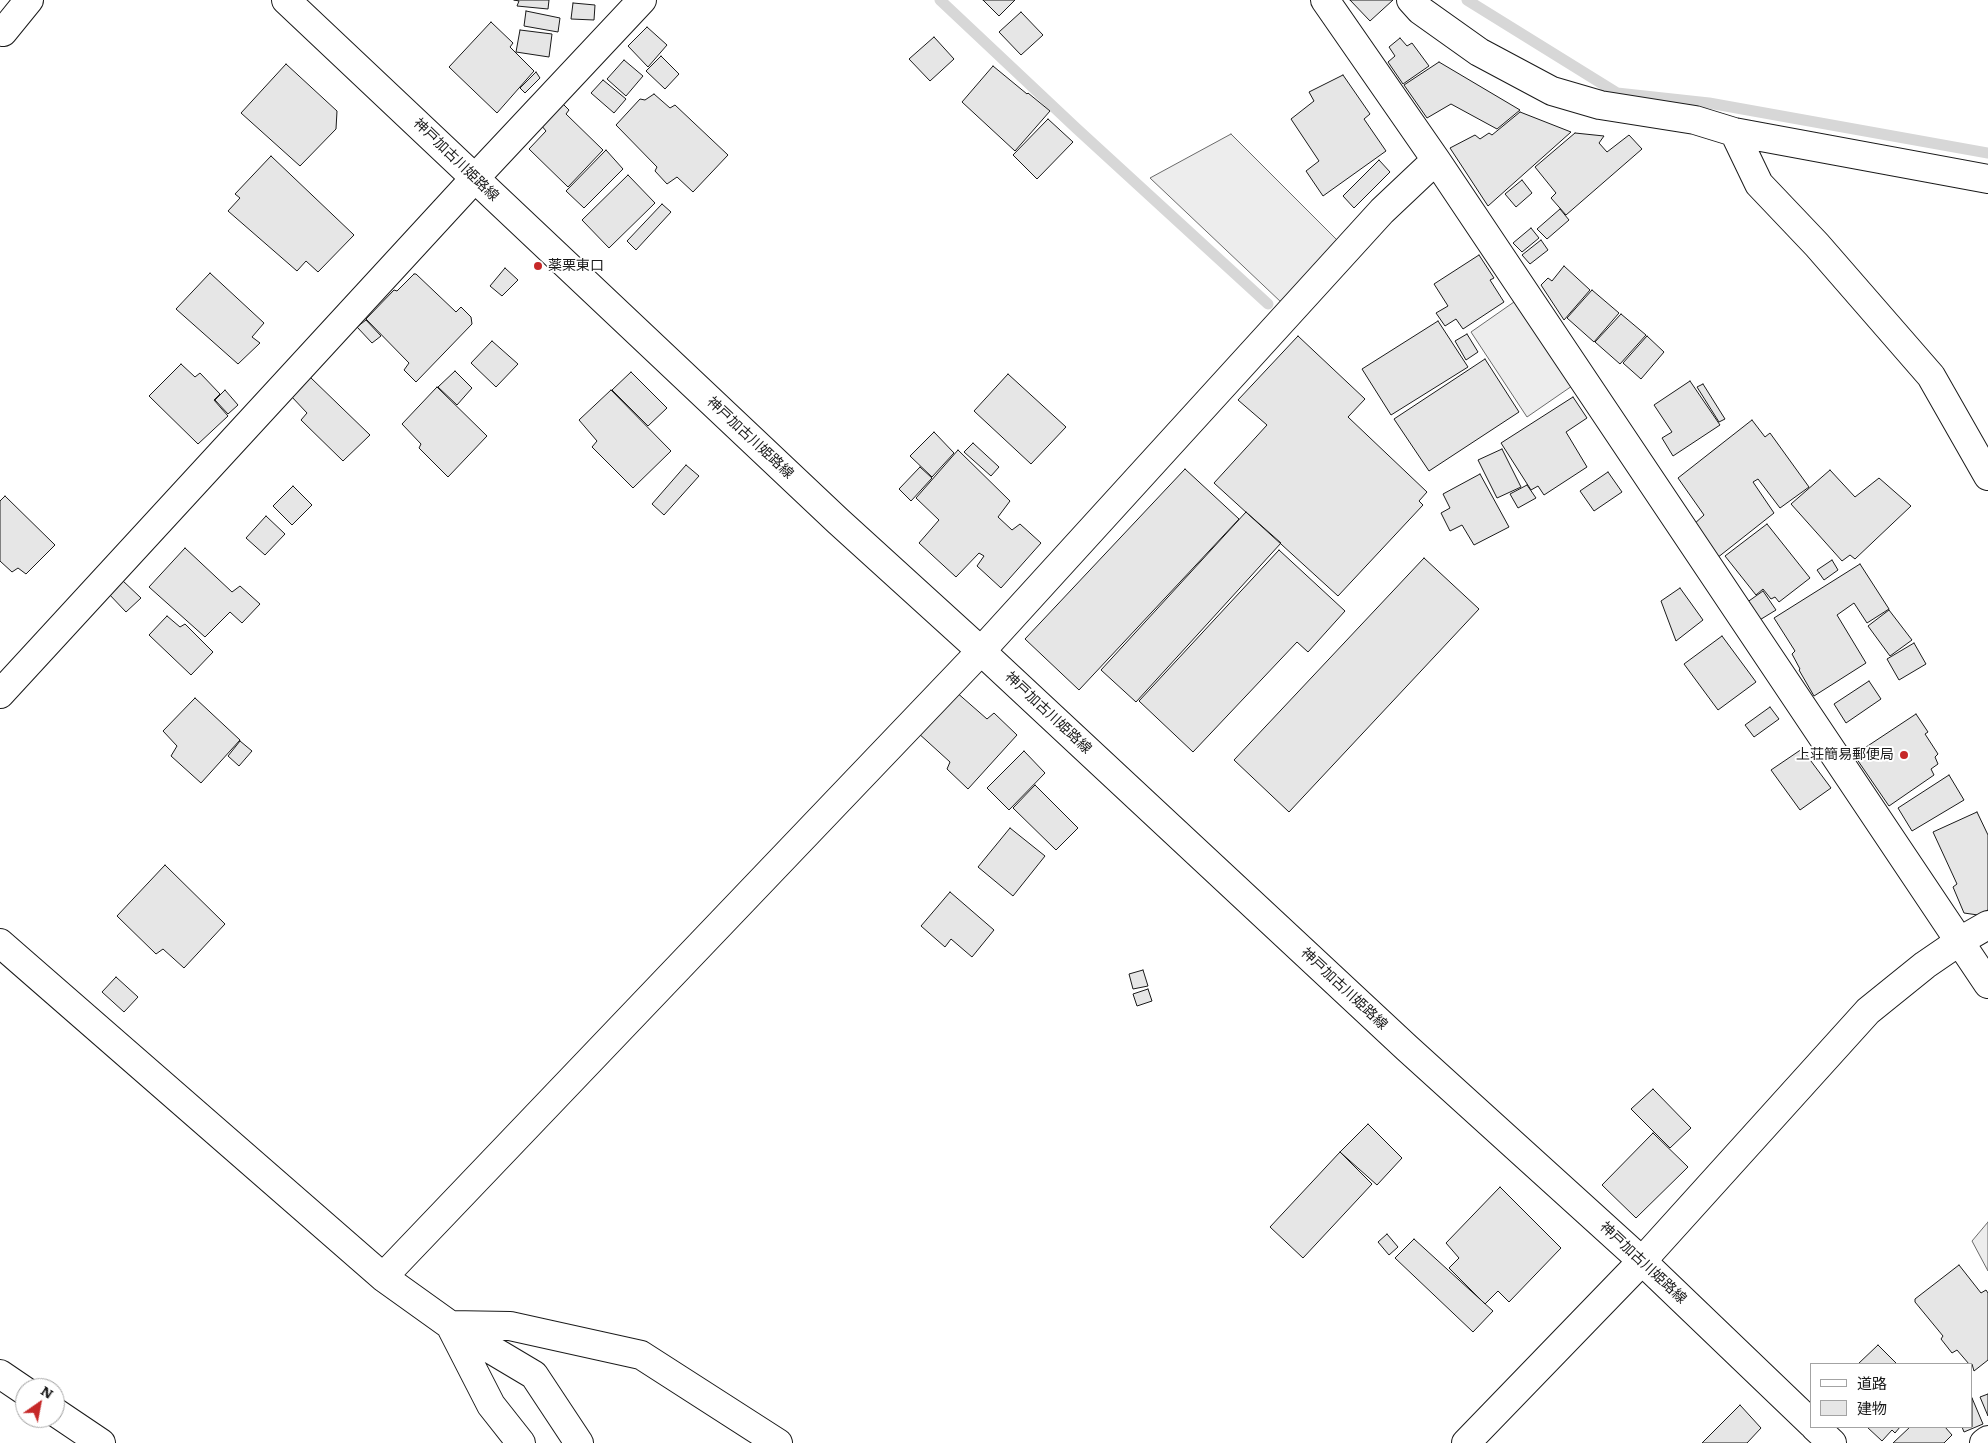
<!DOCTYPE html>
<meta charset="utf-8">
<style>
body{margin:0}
#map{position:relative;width:1988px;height:1443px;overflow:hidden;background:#fff;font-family:Literata,"Noto Sans JP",serif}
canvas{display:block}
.legend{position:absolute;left:1810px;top:1363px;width:162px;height:65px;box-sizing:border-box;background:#fff;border:1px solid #a3a3a3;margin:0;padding:6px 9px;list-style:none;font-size:15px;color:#1a1a1a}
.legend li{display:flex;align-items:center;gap:10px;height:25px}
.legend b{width:25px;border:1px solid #a3a3a3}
.north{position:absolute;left:15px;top:1378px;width:50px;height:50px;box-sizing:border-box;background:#fff;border:1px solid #a3a3a3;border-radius:50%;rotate:33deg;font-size:14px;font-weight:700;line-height:20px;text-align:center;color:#1a1a1a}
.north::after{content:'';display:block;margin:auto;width:18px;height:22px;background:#c62828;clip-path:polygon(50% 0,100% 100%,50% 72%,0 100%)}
</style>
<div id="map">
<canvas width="1988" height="1443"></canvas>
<ul class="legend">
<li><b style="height:6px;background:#fff"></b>道路</li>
<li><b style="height:14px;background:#e6e6e6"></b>建物</li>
</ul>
<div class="north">N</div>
</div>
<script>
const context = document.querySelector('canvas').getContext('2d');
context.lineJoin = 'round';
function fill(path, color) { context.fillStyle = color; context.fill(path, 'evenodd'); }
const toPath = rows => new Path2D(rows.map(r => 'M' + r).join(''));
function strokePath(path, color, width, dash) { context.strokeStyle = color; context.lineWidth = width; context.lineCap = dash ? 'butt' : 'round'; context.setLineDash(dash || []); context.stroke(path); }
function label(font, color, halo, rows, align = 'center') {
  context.font = font + ' Literata,"Noto Sans JP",serif'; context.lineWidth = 4; context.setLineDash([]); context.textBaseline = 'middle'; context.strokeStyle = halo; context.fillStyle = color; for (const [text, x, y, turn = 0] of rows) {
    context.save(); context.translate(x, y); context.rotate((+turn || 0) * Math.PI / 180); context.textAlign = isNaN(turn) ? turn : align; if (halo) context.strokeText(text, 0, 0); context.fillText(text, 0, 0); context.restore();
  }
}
const built = toPath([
 [1231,134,1338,241,1282,303,1150,178,1231,134],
 [1514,302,1572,386,1527,417,1471,332,1514,302],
 [1988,1222,1988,1271,1972,1241,1988,1222]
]);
fill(built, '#ededed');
strokePath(built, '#6a6a6a', 1);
strokePath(toPath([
 [940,0,1076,128,1268,304],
 [1467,0,1617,93,1709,103,1988,153]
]), '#d7d7d7', 11);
const building = toPath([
 [514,0,549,0,548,9,517,6,519,1,514,0],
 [983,0,1015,0,999,16,983,0],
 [1350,0,1393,0,1370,21,1350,0],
 [573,3,595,5,594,20,571,19,573,3],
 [526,11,560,18,558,32,524,26,526,11],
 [1021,12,1043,35,1021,55,999,32,1021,12],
 [491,22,513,43,510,47,534,71,497,113,449,67,491,22],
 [647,27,667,45,648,67,628,46,647,27],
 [520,30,552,34,549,57,516,52,520,30],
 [934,37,954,59,930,81,909,59,934,37],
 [1400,38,1407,46,1412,43,1429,66,1403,84,1388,62,1395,56,1389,47,1400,38],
 [661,56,679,74,665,89,646,71,661,56],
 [624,60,643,76,626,96,607,79,624,60],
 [1439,62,1520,110,1497,129,1451,104,1427,118,1404,85,1439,62],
 [286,64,337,111,336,129,300,166,241,113,286,64],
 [993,66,1027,94,1028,93,1050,111,1015,151,962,102,993,66],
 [536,72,540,78,525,93,520,88,536,72],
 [1343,75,1370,114,1364,119,1386,151,1323,196,1306,171,1319,161,1291,119,1314,101,1309,92,1343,75],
 [603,80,626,99,614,113,591,93,603,80],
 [654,94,670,108,675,105,728,155,693,192,677,177,667,184,655,171,657,167,616,125,640,99,645,100,654,94],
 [562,103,569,110,566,114,603,150,568,187,529,149,546,131,541,125,562,103],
 [1520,112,1571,132,1488,206,1450,148,1475,135,1480,139,1489,133,1492,135,1520,112],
 [1048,119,1073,142,1037,179,1013,155,1048,119],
 [1575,133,1604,136,1599,143,1607,152,1629,135,1642,149,1566,215,1551,198,1556,193,1535,167,1575,133],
 [606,150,623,169,584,208,566,191,606,150],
 [271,156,354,235,318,272,306,261,297,271,228,211,240,198,235,194,271,156],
 [1379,160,1390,172,1354,208,1343,196,1379,160],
 [628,175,655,203,609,248,582,220,628,175],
 [1522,180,1532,193,1516,207,1505,194,1522,180],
 [662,204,671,212,636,250,627,241,662,204],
 [1560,209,1569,220,1547,239,1537,229,1560,209],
 [1531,228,1539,238,1522,252,1513,243,1531,228],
 [1541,240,1548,250,1530,264,1522,255,1541,240],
 [1479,255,1494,278,1490,280,1504,302,1463,329,1456,319,1445,326,1436,313,1448,306,1434,284,1479,255],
 [1564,266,1590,290,1564,320,1541,285,1548,278,1552,281,1564,266],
 [505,268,518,280,502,296,490,286,505,268],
 [210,273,264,323,252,337,260,343,238,364,176,309,210,273],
 [414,274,416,274,456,312,461,307,471,317,472,324,416,382,404,370,409,363,366,319,394,290,397,291,414,274],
 [1592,290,1619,313,1594,342,1567,318,1592,290],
 [1621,314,1646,335,1620,364,1595,342,1621,314],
 [366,320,381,336,372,343,357,327,366,320],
 [1438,321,1468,367,1391,415,1362,369,1438,321],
 [1467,334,1478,352,1466,360,1455,341,1467,334],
 [1298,336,1365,399,1348,417,1427,492,1419,501,1423,505,1338,596,1214,483,1267,425,1238,400,1298,336],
 [1647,336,1664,352,1641,379,1623,363,1647,336],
 [492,341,518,364,496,387,471,363,492,341],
 [1485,359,1519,412,1429,471,1394,419,1485,359],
 [181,364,195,377,200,373,220,394,214,400,228,416,198,444,149,396,181,364],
 [455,371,472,388,457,405,438,387,455,371],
 [631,372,667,408,648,426,612,390,631,372],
 [1008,374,1066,427,1031,464,974,411,1008,374],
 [310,377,370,435,343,461,301,420,307,413,291,396,310,377],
 [1690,381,1720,425,1673,456,1662,438,1672,432,1654,405,1690,381],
 [1703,384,1725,419,1719,422,1697,387,1703,384],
 [437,387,487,436,448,477,419,448,421,444,402,424,437,387],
 [225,390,238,405,228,414,215,400,225,390],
 [611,390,671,451,633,488,592,447,597,441,579,420,611,390],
 [1573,397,1587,418,1566,432,1587,467,1544,495,1538,486,1531,490,1501,443,1573,397],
 [1752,420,1765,437,1770,433,1809,487,1780,508,1758,479,1753,482,1774,513,1717,558,1693,525,1704,515,1678,478,1752,420],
 [934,432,954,453,932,477,910,456,934,432],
 [973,443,999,467,991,476,964,452,973,443],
 [1502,449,1521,487,1497,498,1478,460,1502,449],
 [958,450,1010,501,998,517,1012,530,1020,524,1041,543,1001,588,977,566,984,556,979,553,956,577,919,543,939,520,916,498,958,450],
 [686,465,699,476,664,515,652,504,686,465],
 [920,467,932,478,911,501,899,489,920,467],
 [1185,469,1239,519,1079,690,1025,639,1185,469],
 [1830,470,1855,497,1879,478,1911,506,1855,559,1850,555,1842,561,1791,504,1830,470],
 [1608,472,1622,492,1594,511,1580,491,1608,472],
 [1480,474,1509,527,1474,545,1462,525,1450,531,1441,513,1450,508,1443,494,1480,474],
 [1527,485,1536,498,1518,508,1510,494,1527,485],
 [293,486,312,505,292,525,273,506,293,486],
 [5,496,55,545,26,574,18,568,12,572,0,561,0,501,5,496],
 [1246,512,1281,543,1136,702,1101,670,1246,512],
 [266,516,285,534,265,555,246,538,266,516],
 [1767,524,1810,578,1779,602,1775,597,1771,599,1763,589,1756,595,1725,556,1767,524],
 [185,548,232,592,240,586,260,604,242,623,230,612,205,637,149,587,185,548],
 [1279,550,1345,611,1308,652,1297,642,1193,752,1139,701,1279,550],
 [1424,558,1479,609,1289,812,1234,760,1424,558],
 [1832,560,1838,570,1824,580,1817,570,1832,560],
 [1860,564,1889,609,1867,623,1854,603,1837,615,1866,663,1814,696,1799,670,1800,669,1792,654,1795,651,1774,618,1860,564],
 [122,580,141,598,126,612,108,593,122,580],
 [1680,588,1703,620,1676,641,1661,601,1680,588],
 [1763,591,1776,610,1758,621,1746,603,1763,591],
 [1889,610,1912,640,1890,656,1868,626,1889,610],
 [167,616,180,627,185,624,213,652,191,675,149,635,167,616],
 [1722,636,1756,682,1718,710,1684,664,1722,636],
 [1914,643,1926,664,1899,680,1887,659,1914,643],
 [1869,681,1881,699,1846,723,1834,704,1869,681],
 [955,691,987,719,994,713,1017,735,968,789,947,769,950,762,917,732,955,691],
 [195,698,240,740,201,783,171,756,177,746,163,731,195,698],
 [1770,707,1779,719,1754,737,1745,725,1770,707],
 [1916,714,1928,732,1925,734,1938,754,1935,757,1938,764,1931,769,1934,775,1889,806,1854,755,1916,714],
 [240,741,252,751,239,766,228,756,240,741],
 [1802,749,1831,788,1800,810,1771,770,1802,749],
 [1024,751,1045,773,1009,810,987,788,1024,751],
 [1949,775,1964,800,1912,831,1898,808,1949,775],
 [1035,785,1078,828,1056,850,1013,808,1035,785],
 [1977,812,1988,835,1988,910,1978,915,1964,913,1953,887,1957,884,1933,832,1977,812],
 [1010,828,1045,856,1013,896,978,867,1010,828],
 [165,865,225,924,184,968,163,949,156,954,117,916,165,865],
 [950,892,994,930,972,957,951,939,945,947,921,926,950,892],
 [1143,970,1148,986,1133,989,1129,974,1143,970],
 [116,977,138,997,124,1012,102,992,116,977],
 [1148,989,1152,1001,1137,1006,1133,994,1148,989],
 [1653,1089,1691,1128,1670,1148,1631,1109,1653,1089],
 [1368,1124,1402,1158,1377,1185,1340,1152,1368,1124],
 [1653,1133,1688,1167,1636,1218,1602,1185,1653,1133],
 [1340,1152,1372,1184,1303,1258,1270,1227,1340,1152],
 [1500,1187,1561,1248,1509,1302,1498,1291,1485,1304,1449,1268,1459,1258,1446,1243,1500,1187],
 [1387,1234,1398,1247,1389,1255,1378,1242,1387,1234],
 [1414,1239,1493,1311,1473,1332,1395,1258,1414,1239],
 [1959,1265,1981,1293,1986,1290,1988,1293,1988,1360,1974,1371,1972,1364,1969,1364,1957,1350,1952,1353,1941,1339,1943,1336,1915,1302,1915,1299,1959,1265],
 [1878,1345,1897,1364,1858,1364,1878,1345],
 [1988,1394,1988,1416,1980,1397,1988,1394],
 [1972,1398,1983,1424,1964,1432,1962,1427,1972,1427,1972,1398],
 [1740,1405,1761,1428,1747,1443,1702,1443,1740,1405],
 [1867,1427,1900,1427,1895,1433,1892,1430,1882,1441,1867,1427],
 [1910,1427,1945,1427,1952,1435,1944,1443,1893,1443,1910,1427]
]);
fill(building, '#e6e6e6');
strokePath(building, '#1a1a1a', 1);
const minor = toPath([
 [1325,0,1436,160,1988,984],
 [1411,0,1420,10,1479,52,1552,91,1600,105,1695,120,1734,132,1988,179],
 [3,32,29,0],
 [1734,132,1759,184,1817,245,1931,376,1988,476],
 [0,694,475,178,642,0],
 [0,943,383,1277,450,1325,510,1326,641,1355,778,1443],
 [383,1277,981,651,1382,211,1436,160],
 [0,1374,25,1391],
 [55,1412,101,1443],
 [521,1443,491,1405,450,1325,534,1375,579,1443],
 [1466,1443,1642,1261,1868,1011,1925,965,1960,941,1988,925],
 [1984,1443,1988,1440]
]);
const major = toPath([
 [286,0,838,521,981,651,1407,1048,1642,1261,1812,1424],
 [1815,1427,1832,1443]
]);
strokePath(minor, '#1a1a1a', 30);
strokePath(major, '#1a1a1a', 30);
strokePath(minor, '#fff', 28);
strokePath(major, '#fff', 28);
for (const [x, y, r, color] of [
 [538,266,5,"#c62828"],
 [1904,755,5,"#c62828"]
]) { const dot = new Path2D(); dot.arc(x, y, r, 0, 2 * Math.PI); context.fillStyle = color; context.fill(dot); strokePath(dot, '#fff', 2); }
label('14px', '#1a1a1a', '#fff', [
 ["神戸加古川姫路線",456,160,44],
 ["神戸加古川姫路線",750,438,43],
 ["神戸加古川姫路線",1048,713,43],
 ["神戸加古川姫路線",1344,989,43],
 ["神戸加古川姫路線",1643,1263,43]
]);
label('14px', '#1a1a1a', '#fff', [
 ["薬栗東口",548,266],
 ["上荘簡易郵便局",1894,755,"right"]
], 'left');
</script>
